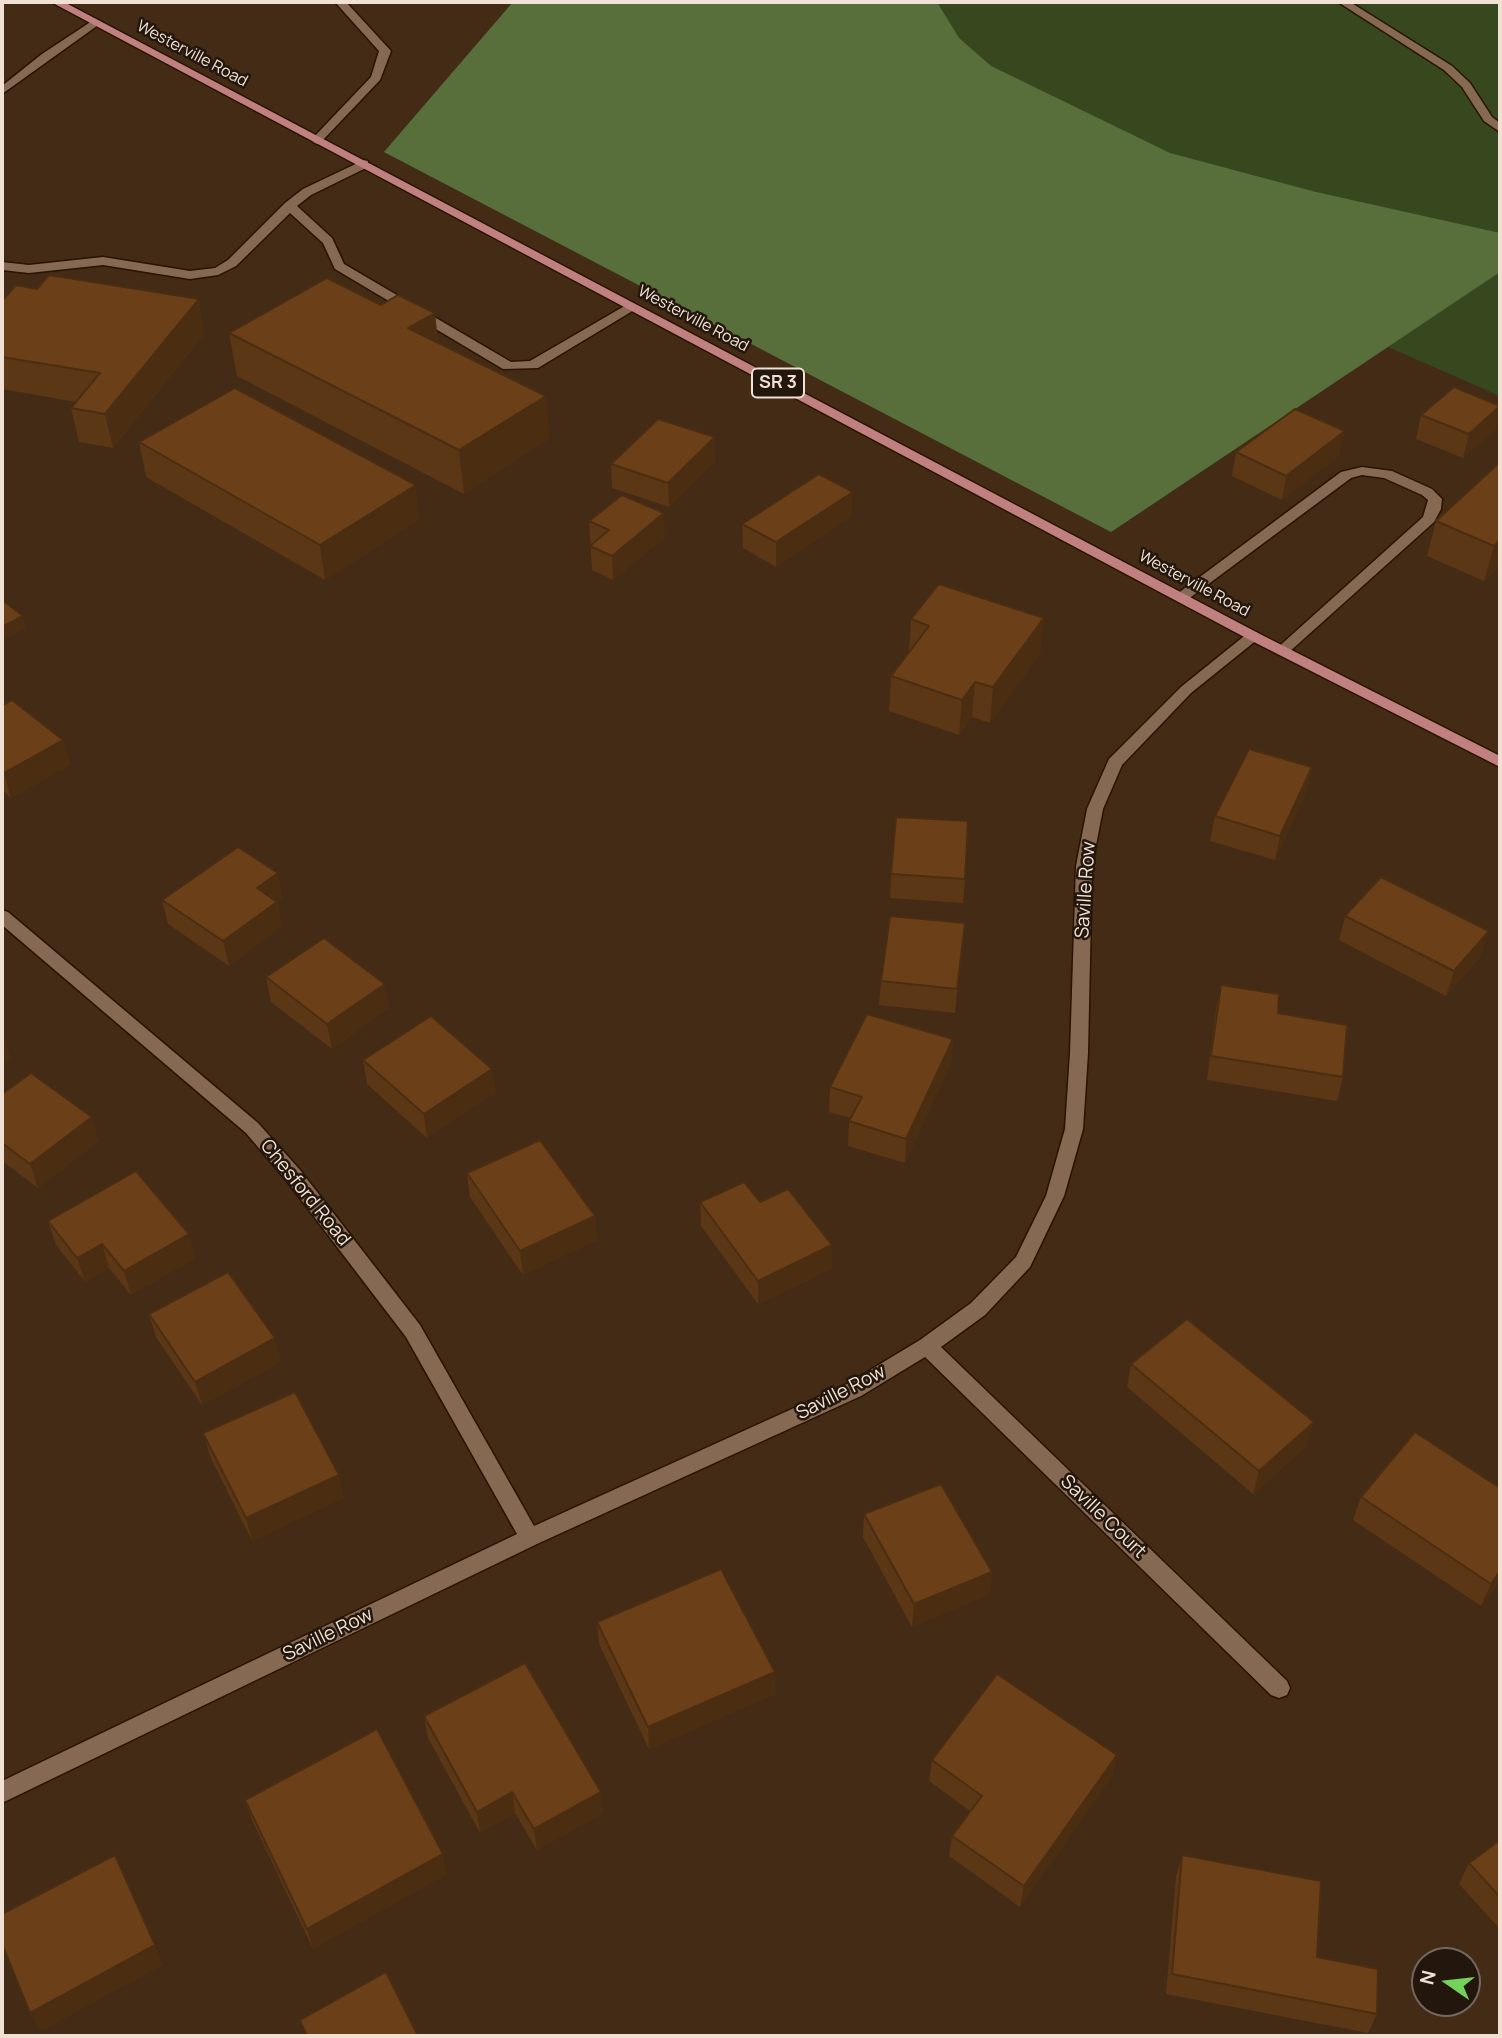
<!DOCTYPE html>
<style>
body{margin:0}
#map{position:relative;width:1502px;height:2038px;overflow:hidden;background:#432b16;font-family:Manrope,sans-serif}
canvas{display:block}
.frame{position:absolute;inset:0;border:4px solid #f1e1d4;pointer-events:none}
.north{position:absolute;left:1411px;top:1947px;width:70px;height:70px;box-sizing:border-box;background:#22160d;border:2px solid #75675d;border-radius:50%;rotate:284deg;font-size:19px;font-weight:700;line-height:28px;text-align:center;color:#f1e1d4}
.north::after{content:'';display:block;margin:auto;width:24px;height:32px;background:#74d25c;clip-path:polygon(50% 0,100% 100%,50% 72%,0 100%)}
</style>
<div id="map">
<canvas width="1502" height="2038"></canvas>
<div class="frame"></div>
<div class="north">N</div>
</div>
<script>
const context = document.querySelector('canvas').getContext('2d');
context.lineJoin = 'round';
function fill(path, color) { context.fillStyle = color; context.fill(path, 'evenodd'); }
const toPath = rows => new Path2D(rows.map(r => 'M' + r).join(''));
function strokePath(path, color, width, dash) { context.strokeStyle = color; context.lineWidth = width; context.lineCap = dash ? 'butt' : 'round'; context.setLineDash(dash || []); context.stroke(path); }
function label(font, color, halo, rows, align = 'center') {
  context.font = font + ' Manrope,sans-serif'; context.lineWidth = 5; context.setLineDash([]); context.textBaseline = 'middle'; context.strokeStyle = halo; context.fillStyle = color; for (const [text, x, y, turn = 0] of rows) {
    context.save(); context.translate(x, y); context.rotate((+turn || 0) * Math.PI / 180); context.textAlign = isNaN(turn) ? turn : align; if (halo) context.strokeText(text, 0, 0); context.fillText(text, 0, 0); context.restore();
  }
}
fill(toPath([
 [513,2,1500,2,1500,396,1388,347,1111,532,384,152]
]), '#37481f');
fill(toPath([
 [513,2,937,2,959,38,991,66,1170,153,1316,192,1500,233,1500,272,1111,532,384,152]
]), '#596f3b');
const minor = toPath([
 [335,2,346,2,391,51,380,80,321,142,317,144,313,142,313,138,371,77,379,51,335,2],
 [1338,2,1350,2,1452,66,1470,83,1492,117,1500,123,1500,132,1484,121,1462,87,1444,70,1338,2],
 [92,21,101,23,2,94,2,86,42,54,92,21],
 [364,160,368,161,368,167,311,195,297,206,332,238,344,264,511,362,530,361,628,304,633,303,639,307,538,368,503,369,335,269,323,243,290,213,236,266,218,275,190,279,103,265,29,273,2,270,2,262,29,265,103,257,190,271,215,268,228,260,285,203,303,189,364,160],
 [1362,467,1392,471,1432,489,1442,499,1441,509,1434,522,1288,653,1278,653,1275,650,1423,517,1428,500,1422,495,1384,478,1362,475,1351,478,1187,600,1177,600,1175,597,1177,594,1341,472,1362,467],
 [1253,631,1258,633,1260,636,1258,639,1191,693,1122,765,1103,809,1092,866,1088,1053,1083,1129,1064,1196,1030,1267,985,1315,941,1347,1287,1681,1290,1688,1287,1695,1279,1698,1271,1695,925,1357,861,1396,537,1544,2,1803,2,1781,517,1534,406,1337,286,1180,246,1133,2,925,2,910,8,912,258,1123,300,1170,420,1325,534,1526,847,1384,920,1340,971,1303,1016,1257,1046,1196,1065,1129,1070,1053,1076,866,1087,809,1109,759,1181,687,1248,633,1253,631]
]);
const major = toPath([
 [51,2,64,2,1258,633,1500,756,1500,767,1248,639,51,2]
]);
strokePath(minor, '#291301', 3);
strokePath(major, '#291301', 3);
fill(minor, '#856953');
fill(major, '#bf807f');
fill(toPath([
 [2,301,205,333,113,448,79,442,71,408,76,402,2,389],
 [381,305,435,313,438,343,546,396,549,439,464,494,237,376,229,333],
 [1500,406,1495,430,1463,458,1416,439,1421,415],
 [139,442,420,519,325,580,146,477],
 [1236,452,1340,455,1282,500,1232,476],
 [715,461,669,507,612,488,611,464],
 [1500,462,1500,566,1484,581,1427,556,1436,521],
 [852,516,776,567,743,548,742,524],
 [589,521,665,537,613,580,592,570],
 [1044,618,1040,654,990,723,972,717,959,735,889,711,891,676,909,652,911,619],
 [2,706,63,740,70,765,11,798,2,790],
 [1312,767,1306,792,1275,860,1210,841,1215,816],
 [891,874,965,879,963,903,890,898],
 [283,898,277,902,282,926,229,966,168,924,162,900],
 [1345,916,1481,956,1446,996,1339,940],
 [962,948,955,1013,879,1005,881,981],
 [266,977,385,984,389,1008,332,1049,271,1002],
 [1221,985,1278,1013,1343,1077,1337,1101,1207,1080,1216,1009],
 [953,1039,951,1063,905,1163,848,1146,849,1121,851,1118,829,1112,830,1087],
 [363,1060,492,1069,495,1093,427,1138,367,1084],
 [2,1094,99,1141,38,1188,2,1161],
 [467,1173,595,1216,597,1240,523,1275,470,1197],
 [700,1202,760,1202,832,1269,758,1304,701,1226],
 [48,1221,195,1258,131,1295,109,1268,85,1282,56,1245],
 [149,1314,281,1362,202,1405,156,1337],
 [1131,1364,1307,1446,1253,1494,1127,1387],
 [203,1433,344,1498,252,1541,210,1456],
 [1500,1488,1500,1581,1481,1606,1353,1520,1361,1497],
 [864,1514,992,1572,989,1595,912,1627,863,1537],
 [597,1622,775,1694,649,1749,599,1644],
 [424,1716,601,1792,603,1813,537,1850,515,1813,480,1833,428,1738],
 [1117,1755,1112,1776,1020,1907,949,1856,952,1836,970,1811,929,1781,932,1760],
 [245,1800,447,1874,313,1949,252,1820],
 [1500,1840,1500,1929,1459,1884,1469,1863],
 [1182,1855,1317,1957,1377,2014,1368,2033,1166,1994,1176,1876]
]), '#5c3715');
fill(toPath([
 [199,299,205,333,113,448,105,414],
 [435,313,439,356,408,328],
 [546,396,549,439,464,494,459,450],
 [1500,406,1495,430,1463,458,1469,434],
 [1345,431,1340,455,1282,500,1286,476],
 [715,437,715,461,669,507,668,483],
 [416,485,420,519,325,580,320,545],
 [853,492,852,516,776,567,776,542],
 [664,513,665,537,613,580,612,556],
 [1500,540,1500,566,1484,581,1494,546],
 [23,616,26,628,2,641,2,627],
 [1044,618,1040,654,990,723,993,687],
 [975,682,972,717,959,735,962,700],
 [63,740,70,765,11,798,4,773],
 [1312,767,1306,792,1275,860,1280,836],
 [278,873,283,898,277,902,282,926,229,966,223,941,257,888],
 [1489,931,1481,956,1446,996,1454,971],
 [385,984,389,1008,332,1049,327,1024],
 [3,1033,11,1058,2,1064,2,1034],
 [953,1039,951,1063,905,1163,906,1139],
 [492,1069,495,1093,427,1138,424,1114],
 [92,1117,99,1141,38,1188,30,1164],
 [595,1216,597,1240,523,1275,520,1251],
 [189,1234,195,1258,131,1295,124,1271],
 [102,1244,109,1268,85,1282,77,1258],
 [832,1245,832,1269,758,1304,758,1281],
 [275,1338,281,1362,202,1405,195,1382],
 [1314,1422,1307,1446,1253,1494,1259,1471],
 [339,1475,344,1498,252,1541,246,1518],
 [1500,1571,1500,1581,1481,1606,1491,1584],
 [992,1572,989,1595,912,1627,914,1604],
 [775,1672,775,1694,649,1749,648,1727],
 [1117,1755,1112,1776,1020,1907,1024,1886],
 [512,1792,515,1813,480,1833,477,1812],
 [601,1792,603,1813,537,1850,534,1829],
 [443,1854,447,1874,313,1949,307,1929],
 [155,1945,163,1965,40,2032,30,2013]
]), '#4b2d11');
const building = toPath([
 [49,275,199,299,105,414,71,408,100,373,2,357,2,301,16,285,37,289,49,275],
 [327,278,381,305,398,295,435,313,408,328,546,396,459,450,229,333,327,278],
 [1454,387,1500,406,1469,434,1421,415,1454,387],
 [235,388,416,485,320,545,139,442,235,388],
 [1295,409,1345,431,1286,476,1236,452,1295,409],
 [658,419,715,437,668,483,611,464,658,419],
 [1500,462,1500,540,1494,546,1436,521,1500,462],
 [819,474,853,492,776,542,742,524,819,474],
 [622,495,664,513,612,556,590,546,609,530,589,521,622,495],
 [939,584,1044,618,993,687,975,682,962,700,891,676,929,626,911,619,939,584],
 [2,600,23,616,2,627,2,600],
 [12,700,63,740,4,773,2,771,2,706,12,700],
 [1249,749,1312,767,1280,836,1215,816,1249,749],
 [896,817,968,821,965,879,891,874,896,817],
 [238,847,278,873,257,888,277,902,223,941,162,900,238,847],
 [1381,877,1489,931,1454,971,1345,916,1381,877],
 [890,916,965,923,957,989,881,981,890,916],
 [324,938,385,984,327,1024,266,977,324,938],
 [1221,985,1279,994,1278,1013,1347,1025,1343,1077,1211,1056,1221,985],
 [867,1014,953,1039,906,1139,849,1121,862,1097,830,1087,867,1014],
 [431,1016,492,1069,424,1114,363,1060,431,1016],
 [31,1073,92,1117,30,1164,2,1143,2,1094,31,1073],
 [540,1140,595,1216,520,1251,467,1173,540,1140],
 [136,1171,189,1234,124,1271,102,1244,77,1258,48,1221,136,1171],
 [744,1182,760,1202,788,1189,832,1245,758,1281,700,1202,744,1182],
 [228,1272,275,1338,195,1382,149,1314,228,1272],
 [1187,1319,1314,1422,1259,1471,1131,1364,1187,1319],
 [295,1392,339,1475,246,1518,203,1433,295,1392],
 [1415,1432,1500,1488,1500,1571,1491,1584,1361,1497,1415,1432],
 [941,1484,992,1572,914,1604,864,1514,941,1484],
 [721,1569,775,1672,648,1727,597,1622,721,1569],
 [525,1663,601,1792,534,1829,512,1792,477,1812,424,1716,525,1663],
 [997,1674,1117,1755,1024,1886,952,1836,982,1796,932,1760,997,1674],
 [377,1729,443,1854,307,1929,245,1800,377,1729],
 [1500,1840,1500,1897,1469,1863,1500,1840],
 [115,1855,155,1945,30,2013,2,1944,2,1914,115,1855],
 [1182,1855,1321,1881,1317,1957,1378,1969,1377,2014,1172,1974,1182,1855],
 [386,1972,418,2036,307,2036,300,2020,386,1972]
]);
fill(building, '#6b4018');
strokePath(building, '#4b2d11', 2);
label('16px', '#f1e1d4', '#22160d', [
 ["Westerville Road",192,54,28],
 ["Westerville Road",693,319,28],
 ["Westerville Road",1194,584,28]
]);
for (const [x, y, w] of [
 [778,383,52]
]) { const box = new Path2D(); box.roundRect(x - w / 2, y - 14.5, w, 29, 5); context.fillStyle = '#22160d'; context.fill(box); strokePath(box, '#f1e1d4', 2); }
label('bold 18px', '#f1e1d4', null, [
 ["SR 3",778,383]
]);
label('19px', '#f1e1d4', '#22160d', [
 ["Saville Row",1086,890,-86],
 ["Chesford Road",305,1193,51],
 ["Saville Row",841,1393,-27],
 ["Saville Court",1103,1517,44],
 ["Saville Row",328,1635,-26]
]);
</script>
